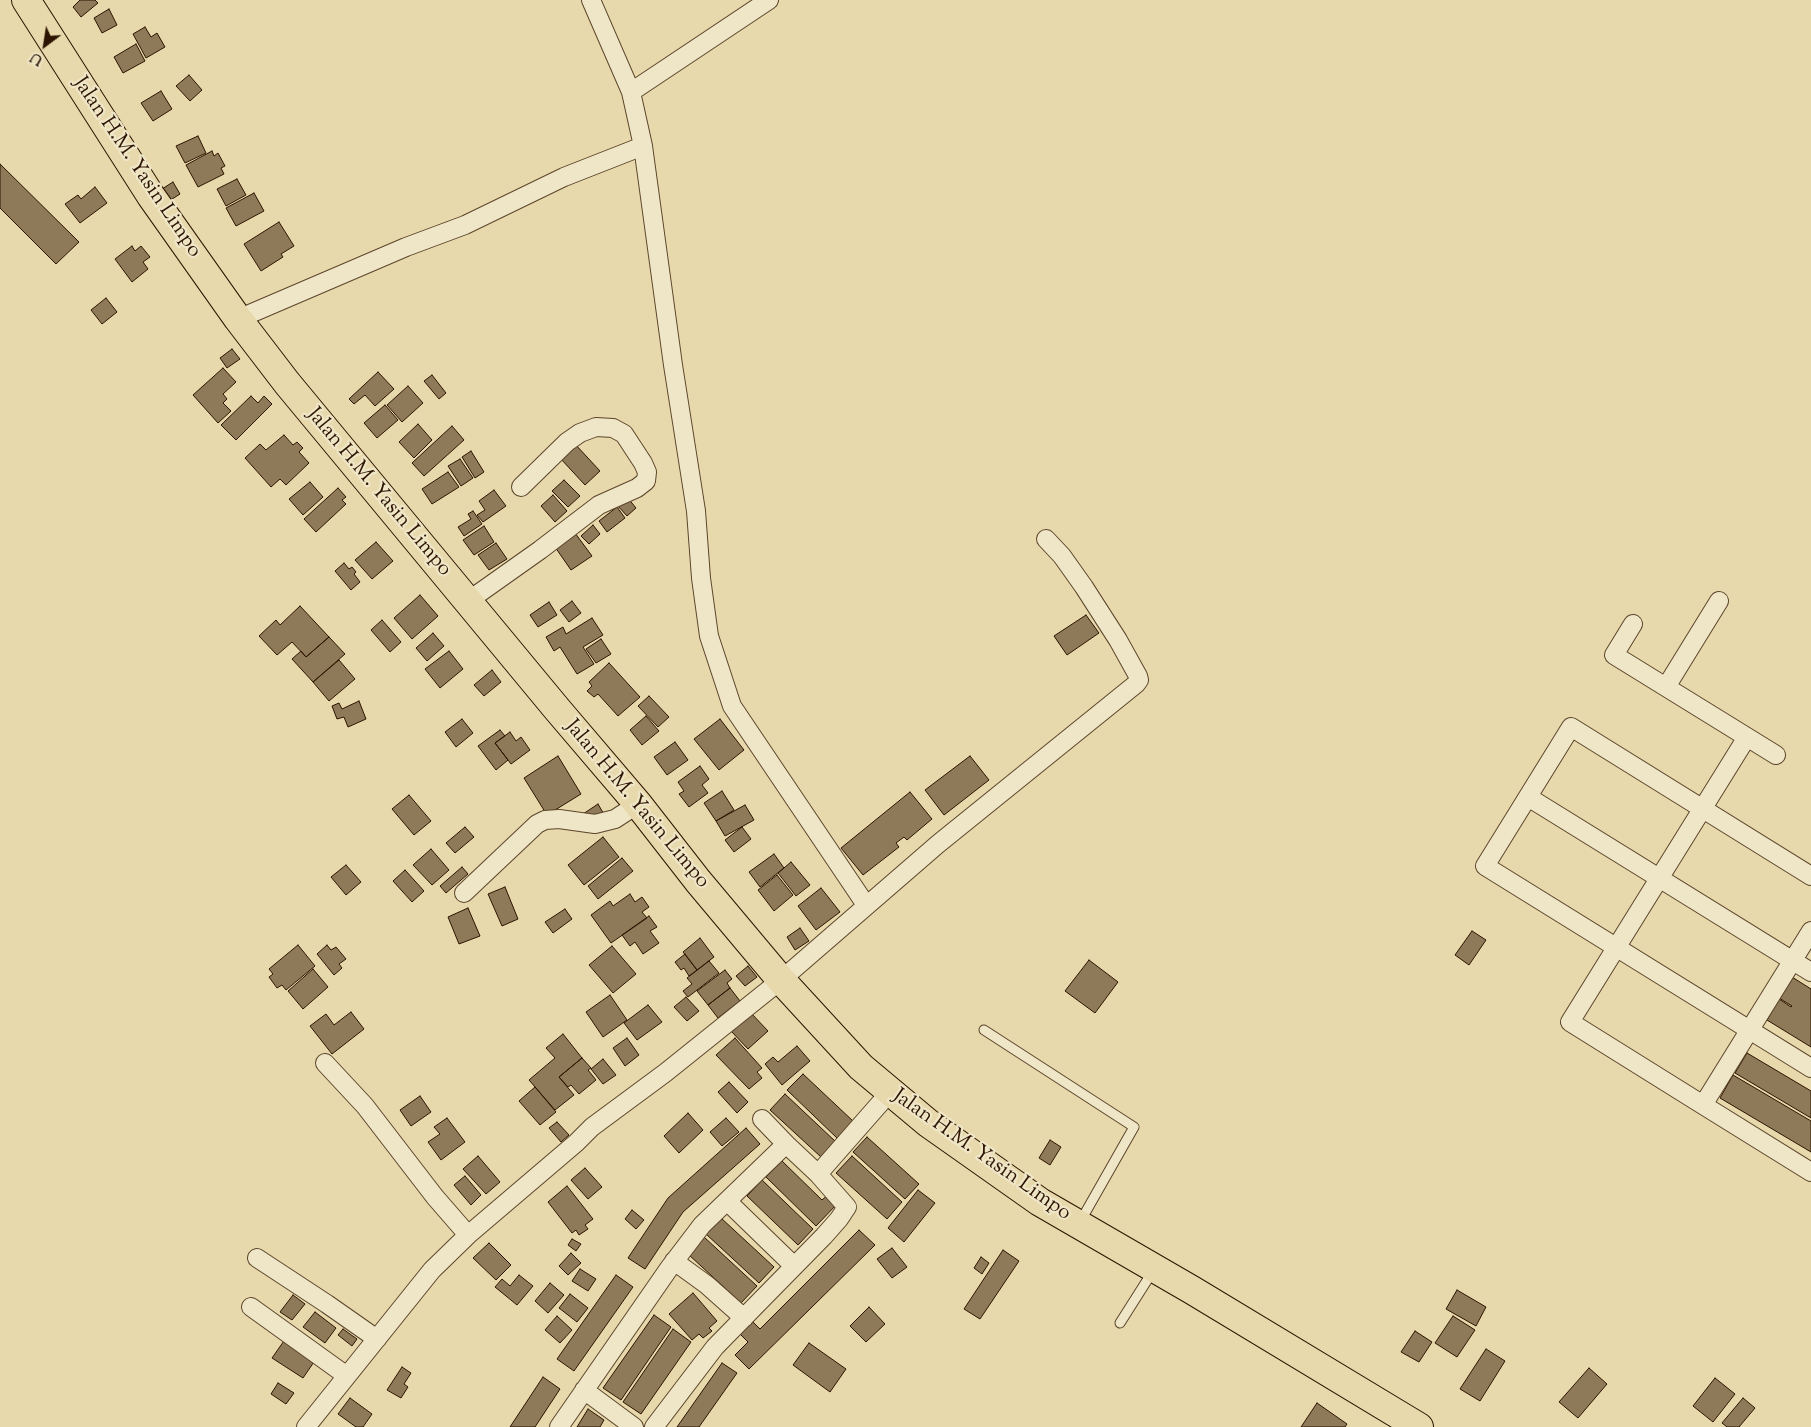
<!DOCTYPE html>
<style>
body{margin:0}
#map{position:relative;width:1811px;height:1427px;overflow:hidden;background:#e7d9ab;font-family:"Sorts Mill Goudy",serif}
canvas{display:block}
.north{position:absolute;left:20px;top:20px;width:50px;height:50px;-webkit-text-stroke:4px #efe6c8;paint-order:stroke;rotate:211deg;font-size:14px;font-weight:700;line-height:20px;text-align:center;color:#2d1400}
.north::after{content:'';display:block;margin:auto;width:18px;height:22px;background:#2d1400;clip-path:polygon(50% 0,100% 100%,50% 72%,0 100%)}
</style>
<div id="map">
<canvas width="1811" height="1427"></canvas>
<div class="north">U</div>
</div>
<script>
const context = document.querySelector('canvas').getContext('2d');
context.lineJoin = 'round';
function fill(path, color) { context.fillStyle = color; context.fill(path, 'evenodd'); }
const toPath = rows => new Path2D(rows.map(r => 'M' + r).join(''));
function strokePath(path, color, width, dash) { context.strokeStyle = color; context.lineWidth = width; context.lineCap = dash ? 'butt' : 'round'; context.setLineDash(dash || []); context.stroke(path); }
function label(font, color, halo, rows, align = 'center') {
  context.font = font + ' "Sorts Mill Goudy",serif'; context.lineWidth = 4.5; context.setLineDash([]); context.textBaseline = 'middle'; context.strokeStyle = halo; context.fillStyle = color; for (const [text, x, y, turn = 0] of rows) {
    context.save(); context.translate(x, y); context.rotate((+turn || 0) * Math.PI / 180); context.textAlign = isNaN(turn) ? turn : align; if (halo) context.strokeText(text, 0, 0); context.fillText(text, 0, 0); context.restore();
  }
}
const building = toPath([
 [80,0,95,0,98,3,81,17,73,7,80,0],
 [109,9,117,25,102,33,94,18,109,9],
 [145,27,151,37,157,33,165,47,146,58,133,34,145,27],
 [136,44,145,61,123,73,114,57,136,44],
 [189,75,202,90,190,101,176,86,189,75],
 [161,91,172,109,153,121,141,103,161,91],
 [198,136,206,153,185,163,176,146,198,136],
 [212,151,214,156,218,153,225,166,221,168,224,174,198,187,186,165,212,151],
 [0,164,79,242,56,264,0,208,0,164],
 [237,179,246,195,226,206,217,189,237,179],
 [173,182,180,194,169,201,162,189,173,182],
 [95,187,107,203,80,223,65,204,78,195,81,199,95,187],
 [254,193,264,211,236,226,226,208,254,193],
 [279,222,294,246,281,254,283,257,261,271,244,244,279,222],
 [132,246,135,251,141,246,150,257,143,262,148,269,132,282,115,259,132,246],
 [106,298,117,312,102,324,91,310,106,298],
 [232,349,240,359,227,368,220,358,232,349],
 [223,368,236,382,223,394,227,399,223,403,231,411,218,423,193,395,223,368],
 [378,372,394,389,375,406,365,395,354,404,349,399,378,372],
 [432,375,446,393,439,399,424,381,432,375],
 [408,386,423,403,402,422,387,405,408,386],
 [251,396,258,403,264,396,272,404,236,440,221,425,251,396],
 [385,405,398,420,377,438,364,423,385,405],
 [418,424,432,440,414,458,399,442,418,424],
 [452,426,464,440,424,476,412,463,452,426],
 [284,435,293,445,297,442,303,448,299,452,309,463,286,485,280,479,271,487,245,458,260,444,266,450,284,435],
 [575,444,600,471,585,485,560,458,575,444],
 [471,451,484,472,475,478,462,457,471,451],
 [460,459,473,478,461,486,448,466,460,459],
 [448,472,459,487,432,504,422,489,448,472],
 [564,480,580,496,568,507,552,491,564,480],
 [310,482,323,497,303,515,289,499,310,482],
 [338,488,346,497,342,500,346,504,316,532,304,519,338,488],
 [494,490,506,506,483,522,477,515,485,510,479,501,494,490],
 [553,495,567,511,555,522,541,506,553,495],
 [627,497,636,508,627,516,617,505,627,497],
 [617,507,625,518,607,532,599,521,617,507],
 [473,511,482,524,464,536,458,527,471,519,468,514,473,511],
 [593,525,600,534,589,544,581,536,593,525],
 [484,526,494,542,474,555,463,540,484,526],
 [575,533,592,556,571,570,555,547,575,533],
 [376,542,393,561,372,579,355,560,376,542],
 [496,543,507,559,489,570,478,555,496,543],
 [344,563,349,569,352,567,356,572,354,574,360,582,351,590,335,571,344,563],
 [420,595,438,616,412,639,394,618,420,595],
 [572,601,581,613,569,622,560,610,572,601],
 [549,602,557,615,538,627,530,615,549,602],
 [300,606,329,637,306,657,292,642,277,655,259,636,276,620,280,625,300,606],
 [1086,615,1099,633,1067,655,1054,636,1086,615],
 [592,618,603,635,583,647,594,664,577,674,560,647,554,651,546,637,563,627,566,634,592,618],
 [382,620,401,642,390,652,371,630,382,620],
 [433,633,444,646,427,661,416,648,433,633],
 [329,637,345,654,313,682,292,659,301,651,306,657,329,637],
 [601,639,611,654,596,663,586,649,601,639],
 [449,651,463,669,440,688,425,669,449,651],
 [339,660,355,679,329,701,313,682,339,660],
 [609,663,640,697,618,716,598,694,594,697,587,691,592,686,589,682,609,663],
 [492,670,501,682,484,696,474,685,492,670],
 [649,696,669,717,658,727,638,706,649,696],
 [359,701,366,719,348,727,344,717,337,719,332,706,339,703,342,709,359,701],
 [646,716,659,731,642,745,630,730,646,716],
 [462,719,473,733,456,747,445,732,462,719],
 [720,719,744,750,719,770,694,739,720,719],
 [500,730,505,736,495,743,508,760,496,770,478,746,500,730],
 [510,732,516,741,521,737,530,750,511,764,495,743,510,732],
 [675,742,688,760,667,775,654,757,675,742],
 [558,756,581,794,547,815,524,778,558,756],
 [970,756,989,780,944,815,925,790,970,756],
 [700,766,709,779,702,785,708,793,689,807,679,794,684,791,678,782,700,766],
 [722,791,734,810,716,821,704,803,722,791],
 [910,792,932,819,907,840,904,837,896,843,899,847,863,875,841,848,910,792],
 [409,795,431,821,414,835,392,809,409,795],
 [598,804,605,816,590,825,583,814,598,804],
 [745,805,754,820,725,836,716,821,745,805],
 [465,827,474,837,455,853,446,843,465,827],
 [742,827,751,839,734,852,725,840,742,827],
 [603,837,619,857,584,885,568,865,603,837],
 [431,849,449,870,432,885,413,865,431,849],
 [774,854,784,868,760,887,749,872,774,854],
 [622,858,633,871,598,899,588,886,622,858],
 [791,862,810,885,796,896,778,873,791,862],
 [346,865,361,882,346,895,331,877,346,865],
 [462,867,468,874,446,893,440,886,462,867],
 [405,870,424,891,412,902,393,881,405,870],
 [777,875,793,895,774,911,758,890,777,875],
 [505,887,518,919,502,926,488,894,505,887],
 [821,888,840,912,816,930,798,906,821,888],
 [630,894,635,902,642,897,649,907,642,912,647,918,611,943,591,915,610,901,613,906,630,894],
 [468,908,480,936,459,944,448,917,468,908],
 [565,909,572,919,553,933,545,922,565,909],
 [649,916,657,927,650,931,659,943,643,954,635,942,630,946,622,935,649,916],
 [800,928,809,941,795,950,787,937,800,928],
 [1472,931,1486,940,1469,965,1455,955,1472,931],
 [700,938,714,957,697,970,683,952,700,938],
 [298,945,315,966,286,990,282,985,277,988,269,977,273,974,269,969,298,945],
 [327,945,331,950,336,947,346,959,339,964,342,968,334,975,317,954,327,945],
 [612,946,636,974,613,993,589,965,612,946],
 [685,954,697,970,689,976,684,968,681,970,675,962,685,954],
 [1089,960,1118,982,1095,1013,1065,991,1089,960],
 [709,961,719,973,688,997,683,991,692,984,687,978,709,961],
 [748,966,757,977,745,986,736,976,748,966],
 [313,969,328,987,303,1009,288,991,313,969],
 [725,970,732,979,727,983,730,988,708,1005,697,991,725,970],
 [1792,977,1811,989,1811,1047,1767,1020,1779,999,1791,1007,1792,1006,1779,998,1792,977],
 [730,988,740,1001,718,1018,708,1005,730,988],
 [610,995,627,1020,603,1037,586,1012,610,995],
 [686,997,699,1011,687,1021,674,1007,686,997],
 [648,1005,662,1022,637,1040,624,1023,648,1005],
 [351,1012,364,1029,332,1054,310,1026,326,1014,334,1025,351,1012],
 [750,1012,768,1031,748,1049,730,1030,750,1012],
 [563,1034,582,1058,559,1077,574,1095,555,1110,529,1080,555,1058,546,1048,563,1034],
 [627,1038,639,1055,625,1066,613,1048,627,1038],
 [735,1038,762,1068,757,1072,762,1078,749,1089,716,1055,735,1038],
 [797,1046,810,1061,782,1085,765,1064,773,1057,778,1062,797,1046],
 [1747,1053,1811,1091,1811,1118,1735,1073,1747,1053],
 [582,1058,591,1068,588,1070,596,1080,579,1094,571,1085,568,1087,559,1077,582,1058],
 [603,1059,616,1075,603,1084,591,1069,603,1059],
 [803,1074,854,1122,838,1139,787,1090,803,1074],
 [1733,1075,1811,1121,1811,1152,1720,1098,1733,1075],
 [729,1082,748,1102,737,1113,718,1092,729,1082],
 [535,1087,556,1112,540,1125,519,1101,535,1087],
 [785,1094,836,1142,821,1157,770,1110,785,1094],
 [420,1096,431,1112,411,1126,400,1110,420,1096],
 [688,1113,703,1130,679,1153,664,1136,688,1113],
 [447,1118,465,1142,441,1160,428,1142,440,1134,434,1127,447,1118],
 [726,1118,739,1132,722,1146,710,1132,726,1118],
 [557,1122,569,1135,561,1142,549,1128,557,1122],
 [746,1128,760,1144,683,1212,645,1269,628,1258,668,1198,746,1128],
 [867,1137,919,1184,905,1199,853,1152,867,1137],
 [1050,1140,1061,1147,1050,1165,1039,1158,1050,1140],
 [478,1156,500,1182,486,1194,463,1169,478,1156],
 [852,1156,902,1202,887,1219,836,1173,852,1156],
 [782,1161,822,1200,829,1194,838,1203,816,1226,766,1177,782,1161],
 [585,1168,602,1187,588,1199,571,1180,585,1168],
 [465,1176,481,1195,471,1205,454,1185,465,1176],
 [762,1180,813,1229,798,1245,747,1196,762,1180],
 [567,1186,593,1219,585,1225,588,1229,579,1235,576,1230,572,1233,548,1202,567,1186],
 [918,1190,935,1203,904,1242,888,1228,918,1190],
 [632,1210,644,1220,636,1229,625,1219,632,1210],
 [721,1218,774,1267,759,1283,706,1234,721,1218],
 [859,1230,875,1245,749,1369,735,1355,748,1342,739,1333,752,1321,760,1329,859,1230],
 [704,1237,757,1286,741,1303,688,1254,704,1237],
 [572,1239,581,1244,576,1251,568,1245,572,1239],
 [489,1243,511,1265,496,1280,473,1258,489,1243],
 [892,1248,907,1267,892,1278,877,1259,892,1248],
 [1003,1250,1019,1261,980,1319,964,1309,1003,1250],
 [571,1253,581,1263,568,1275,559,1266,571,1253],
 [981,1257,989,1263,982,1274,974,1268,981,1257],
 [580,1269,596,1279,588,1291,572,1281,580,1269],
 [519,1275,533,1286,517,1305,495,1287,502,1279,510,1286,519,1275],
 [616,1275,633,1287,574,1371,557,1359,616,1275],
 [550,1283,564,1295,548,1313,535,1301,550,1283],
 [1457,1290,1486,1307,1476,1326,1446,1309,1457,1290],
 [693,1293,717,1321,709,1328,712,1331,703,1338,699,1334,692,1340,669,1314,693,1293],
 [570,1294,588,1308,577,1322,559,1308,570,1294],
 [293,1295,305,1304,292,1320,280,1312,293,1295],
 [869,1307,885,1324,866,1342,850,1326,869,1307],
 [315,1312,336,1328,325,1343,303,1327,315,1312],
 [654,1315,671,1327,621,1400,603,1388,654,1315],
 [557,1316,572,1330,560,1343,545,1330,557,1316],
 [1453,1316,1475,1330,1457,1357,1435,1343,1453,1316],
 [343,1329,357,1339,352,1346,338,1335,343,1329],
 [673,1329,691,1342,641,1414,623,1402,673,1329],
 [1415,1331,1432,1342,1419,1362,1401,1352,1415,1331],
 [286,1338,316,1359,303,1378,272,1358,286,1338],
 [809,1343,846,1369,830,1392,793,1365,809,1343],
 [1486,1349,1505,1361,1480,1401,1460,1389,1486,1349],
 [722,1363,737,1373,699,1427,677,1427,722,1363],
 [402,1367,411,1373,404,1384,408,1387,401,1398,387,1390,402,1367],
 [1589,1368,1607,1384,1578,1418,1559,1402,1589,1368],
 [543,1377,560,1389,535,1427,510,1427,543,1377],
 [1715,1378,1735,1394,1713,1422,1693,1406,1715,1378],
 [278,1383,294,1393,286,1404,271,1394,278,1383],
 [350,1398,372,1414,363,1427,356,1427,338,1414,350,1398],
 [1743,1398,1755,1408,1739,1427,1727,1427,1722,1423,1743,1398],
 [1317,1403,1347,1424,1345,1427,1301,1427,1317,1403],
 [588,1409,604,1420,600,1427,577,1427,588,1409]
]);
fill(building, '#8e7a59');
strokePath(building, '#2d1400', 1);
const service = toPath([
 [984,1030,1134,1127,1080,1222],
 [1120,1323,1153,1271]
]);
const minor = toPath([
 [631,92,769,0],
 [643,146,673,365,696,511,701,578,709,636,732,706,866,905],
 [238,319,406,247,465,225,564,177,643,146,631,92,591,0],
 [468,601,540,550,599,505,637,488,646,481,647,472,643,463,624,434,613,428,596,427,580,433,567,442,521,487],
 [1633,624,1614,655,1776,755],
 [1666,687,1719,601],
 [1528,797,1811,972],
 [1811,876,1571,727,1485,866,1811,1068],
 [464,893,537,824,545,820,559,819,595,824,615,819,638,804],
 [1811,931,1703,1105,1811,1172],
 [325,1063,365,1106,435,1197,468,1235],
 [1703,1105,1570,1022,1747,737],
 [762,1119,786,1144],
 [727,1201,794,1266],
 [257,1258,327,1304,377,1339],
 [674,1261,707,1285,744,1318],
 [251,1307,347,1376],
 [584,1390,634,1427],
 [306,1427,432,1270,468,1235,576,1143,592,1127,665,1073,781,980,938,844,1136,684,1139,680,1138,676,1118,640,1084,587,1062,556,1046,539],
 [559,1427,670,1267,702,1225,786,1144,818,1174,890,1092],
 [654,1427,715,1347,824,1236,839,1219,847,1207,818,1174]
]);
const primary = toPath([
 [26,0,151,196,238,319,287,383,557,709,638,804,698,881,781,980,861,1067,928,1123,1040,1202,1192,1290,1419,1427]
]);
strokePath(service, '#5c452b', 11);
strokePath(minor, '#5c452b', 20);
strokePath(primary, '#2d1400', 30);
strokePath(service, '#efe6c8', 9);
strokePath(minor, '#efe6c8', 18);
strokePath(primary, '#e7d9ab', 28);
label('21px', '#2d1400', '#efe6c8', [
 ["Jalan H.M. Yasin Limpo",136,168,56],
 ["Jalan H.M. Yasin Limpo",378,493,50],
 ["Jalan H.M. Yasin Limpo",636,805,50],
 ["Jalan H.M. Yasin Limpo",981,1156,35]
]);
</script>
